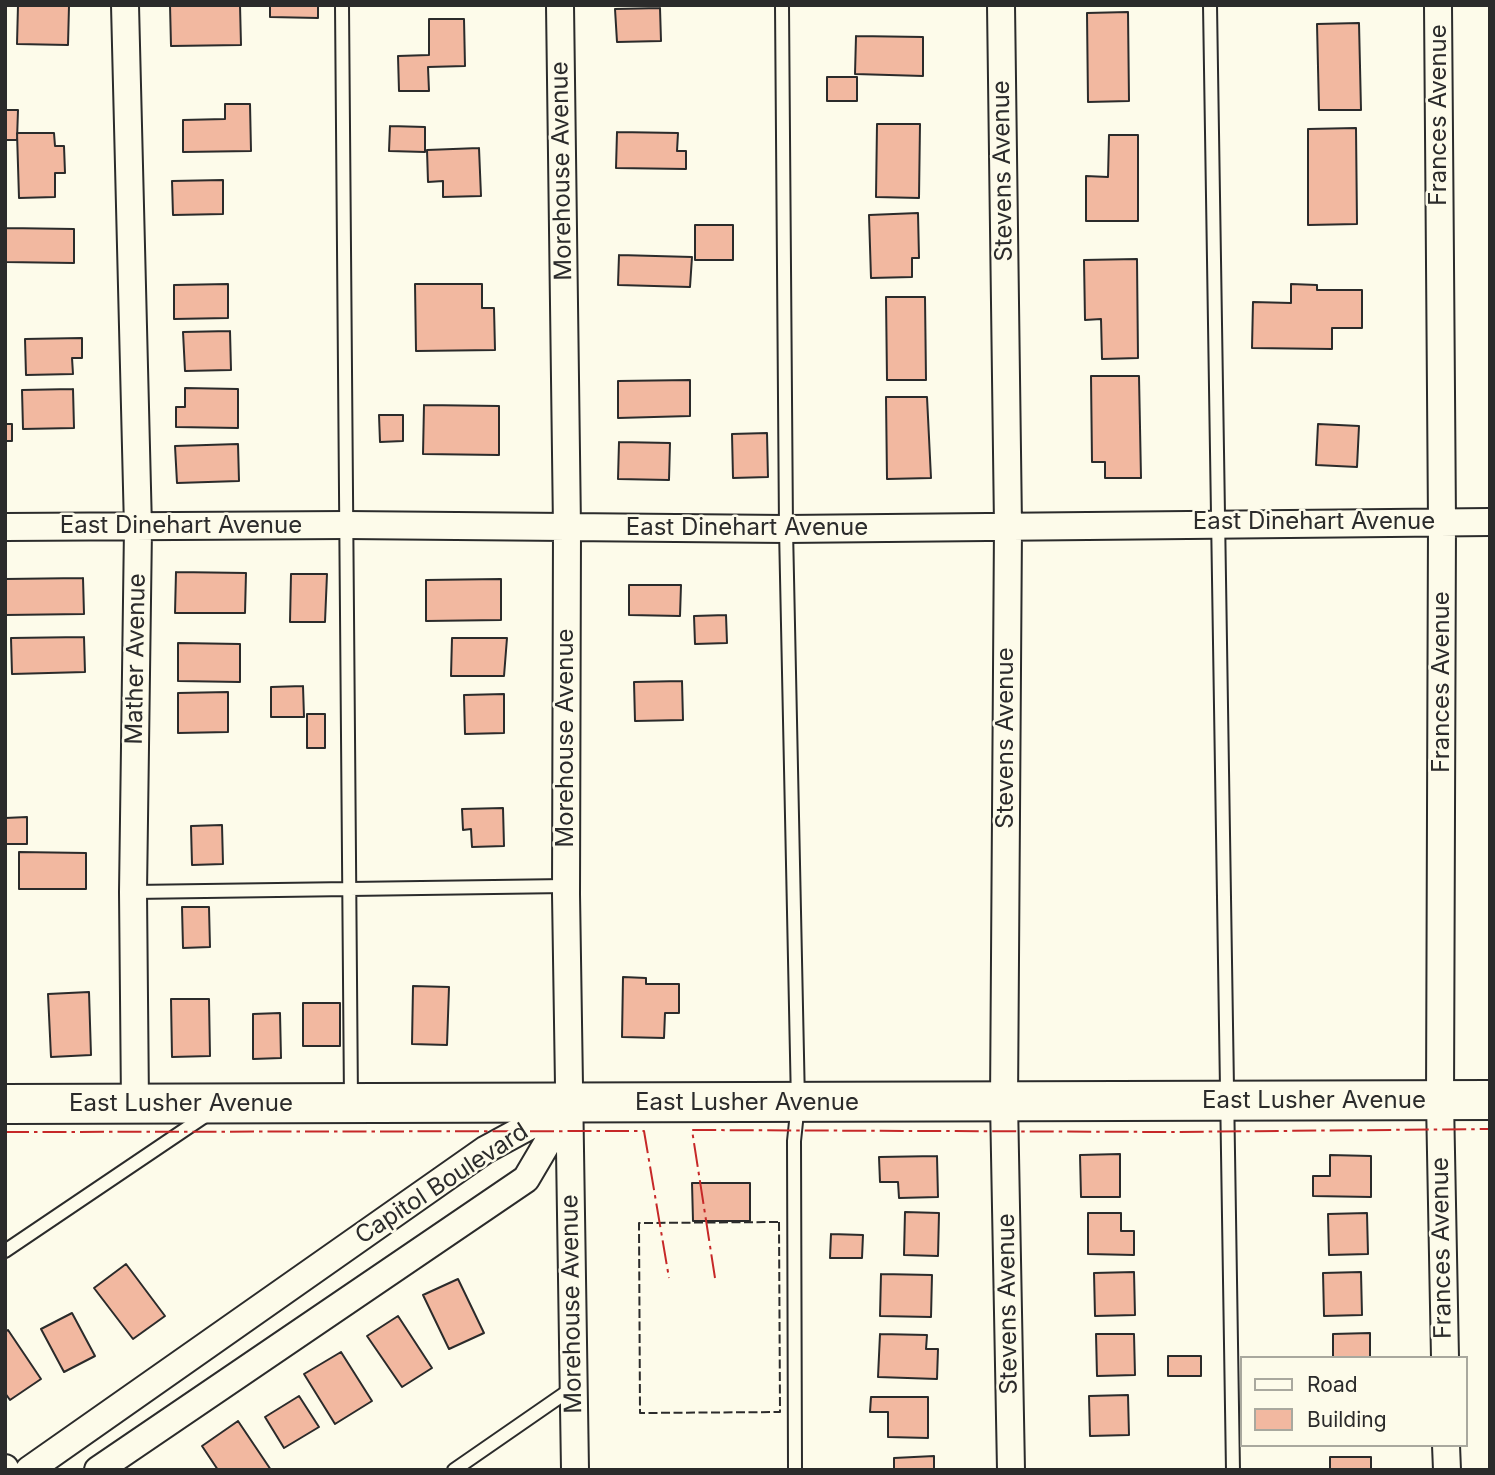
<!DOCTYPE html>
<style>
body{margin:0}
#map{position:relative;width:1495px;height:1475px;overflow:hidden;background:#fdfbea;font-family:Inter,sans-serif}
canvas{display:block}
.frame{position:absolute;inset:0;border:7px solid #2b2b2b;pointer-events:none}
.legend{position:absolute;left:1240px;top:1356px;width:228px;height:91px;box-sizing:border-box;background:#fdfbea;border:2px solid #a9a89e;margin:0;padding:9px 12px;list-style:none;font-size:21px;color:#2b2b2b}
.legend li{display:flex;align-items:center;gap:14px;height:35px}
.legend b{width:35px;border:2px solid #a9a89e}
</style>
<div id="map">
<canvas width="1495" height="1475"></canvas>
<div class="frame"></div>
<ul class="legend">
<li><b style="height:9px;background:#fdfbea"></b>Road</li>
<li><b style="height:19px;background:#f2b8a0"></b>Building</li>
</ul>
</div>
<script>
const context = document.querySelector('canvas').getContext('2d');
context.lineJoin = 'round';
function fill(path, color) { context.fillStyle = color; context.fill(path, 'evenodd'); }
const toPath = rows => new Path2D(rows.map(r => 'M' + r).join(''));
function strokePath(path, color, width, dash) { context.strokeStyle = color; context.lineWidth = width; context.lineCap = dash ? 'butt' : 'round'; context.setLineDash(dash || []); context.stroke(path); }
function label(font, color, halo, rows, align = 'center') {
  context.font = font + ' Inter,sans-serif'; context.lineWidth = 5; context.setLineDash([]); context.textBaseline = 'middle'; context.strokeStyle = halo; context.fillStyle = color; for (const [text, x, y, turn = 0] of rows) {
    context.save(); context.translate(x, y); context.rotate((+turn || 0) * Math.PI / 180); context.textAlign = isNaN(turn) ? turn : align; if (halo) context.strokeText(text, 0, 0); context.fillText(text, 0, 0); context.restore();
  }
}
const building = toPath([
 [18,5,69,6,68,45,17,44,18,5],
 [170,5,240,5,241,45,171,46,170,5],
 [270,5,318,5,318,18,270,17,270,5],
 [660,8,661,41,617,42,615,9,660,8],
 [1128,12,1129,101,1088,102,1087,13,1128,12],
 [429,19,464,19,465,66,428,67,429,91,399,91,398,56,429,55,429,19],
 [1359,23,1361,110,1319,110,1317,24,1359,23],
 [856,36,923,37,923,76,855,74,856,36],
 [827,77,857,77,857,101,827,101,827,77],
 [225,104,250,104,251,151,183,152,183,120,225,119,225,104],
 [5,110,18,110,17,140,5,140,5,110],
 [877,124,920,124,919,198,876,197,877,124],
 [390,126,425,127,425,152,389,151,390,126],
 [1356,128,1357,224,1308,225,1308,129,1356,128],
 [617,132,678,133,677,151,686,151,686,169,616,168,617,132],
 [17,133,54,133,55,146,64,146,65,173,55,173,55,197,19,198,17,133],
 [1109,135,1138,135,1138,221,1086,221,1086,176,1108,177,1109,135],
 [479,148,481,196,443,197,443,181,428,182,427,150,479,148],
 [223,180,223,214,173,215,172,181,223,180],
 [918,213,919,258,912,258,912,277,871,278,869,215,918,213],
 [695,225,733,225,733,260,695,260,695,225],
 [6,228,74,229,74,263,5,262,6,228],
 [619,255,692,257,690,287,618,285,619,255],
 [1137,259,1138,358,1102,359,1101,319,1085,320,1084,260,1137,259],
 [228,284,228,318,174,319,174,285,228,284],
 [415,284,482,284,482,308,494,308,495,350,416,351,415,284],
 [1291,284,1317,285,1317,290,1362,290,1362,328,1332,328,1332,349,1252,348,1253,302,1291,303,1291,284],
 [886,297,925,297,926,380,887,380,886,297],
 [230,331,231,370,185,371,183,332,230,331],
 [82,338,82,358,72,358,73,374,26,375,25,339,82,338],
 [1091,376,1139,376,1141,478,1105,478,1105,462,1092,462,1091,376],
 [690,380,690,416,618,418,618,381,690,380],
 [185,388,238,389,238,428,176,427,176,407,185,407,185,388],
 [73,389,74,428,23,429,22,390,73,389],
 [886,397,927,397,931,478,887,479,886,397],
 [424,405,499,406,499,455,423,454,424,405],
 [379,415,403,415,403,441,380,442,379,415],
 [5,424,12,424,12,441,5,441,5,424],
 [1318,424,1359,426,1357,467,1316,465,1318,424],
 [767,433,768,477,733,478,732,434,767,433],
 [619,442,670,443,669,480,618,479,619,442],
 [238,444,239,481,177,483,175,446,238,444],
 [176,572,246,573,245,613,175,613,176,572],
 [291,574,327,574,325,622,290,622,291,574],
 [83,578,84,614,5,615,5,579,83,578],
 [501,579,501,620,426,621,426,580,501,579],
 [629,585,681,585,680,616,629,615,629,585],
 [726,615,727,643,695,644,694,616,726,615],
 [84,637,85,672,12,674,11,638,84,637],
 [452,638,507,638,504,676,451,676,452,638],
 [178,643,240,644,240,682,178,681,178,643],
 [682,681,683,720,635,721,634,682,682,681],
 [303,686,304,717,271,717,271,687,303,686],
 [228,692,228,732,178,733,178,693,228,692],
 [504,694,504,733,465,734,464,695,504,694],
 [307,714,325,714,325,748,307,748,307,714],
 [503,808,504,846,472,847,471,829,463,830,462,809,503,808],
 [27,817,27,844,5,844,5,818,27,817],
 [222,825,223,864,192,865,191,826,222,825],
 [19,852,86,853,86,889,19,889,19,852],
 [182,907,209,907,210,947,183,948,182,907],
 [623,977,646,978,646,984,679,984,679,1013,665,1013,664,1038,622,1037,623,977],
 [413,986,449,987,447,1045,412,1044,413,986],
 [89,992,91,1055,51,1057,48,994,89,992],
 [171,999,209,999,210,1056,172,1057,171,999],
 [303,1003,340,1003,340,1046,303,1046,303,1003],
 [280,1013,281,1058,253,1059,253,1014,280,1013],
 [1120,1154,1120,1197,1081,1197,1080,1155,1120,1154],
 [1330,1155,1371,1156,1371,1197,1313,1196,1313,1176,1330,1176,1330,1155],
 [937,1156,938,1197,899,1198,898,1182,880,1182,879,1157,937,1156],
 [692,1183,750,1183,750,1221,693,1221,692,1183],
 [905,1212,939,1213,938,1256,904,1255,905,1212],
 [1088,1213,1121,1213,1121,1231,1134,1231,1134,1255,1088,1254,1088,1213],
 [1367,1213,1368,1254,1329,1255,1328,1214,1367,1213],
 [831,1234,863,1235,862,1258,830,1258,831,1234],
 [126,1264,165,1316,133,1339,94,1288,126,1264],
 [1134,1272,1135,1315,1095,1316,1094,1273,1134,1272],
 [1361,1272,1362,1315,1324,1316,1323,1273,1361,1272],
 [881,1274,932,1275,931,1317,880,1316,881,1274],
 [458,1279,484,1333,449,1349,423,1295,458,1279],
 [72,1313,95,1356,64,1372,41,1329,72,1313],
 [398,1316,432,1368,402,1387,367,1336,398,1316],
 [8,1330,41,1379,10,1400,5,1393,5,1332,8,1330],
 [1370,1333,1370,1358,1333,1358,1333,1334,1370,1333],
 [880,1334,927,1335,926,1349,938,1349,937,1379,878,1377,880,1334],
 [1096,1334,1134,1334,1135,1375,1097,1376,1096,1334],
 [341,1352,372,1401,335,1424,304,1374,341,1352],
 [1168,1356,1201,1356,1201,1376,1168,1376,1168,1356],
 [1128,1395,1129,1435,1090,1436,1089,1396,1128,1395],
 [299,1396,319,1427,284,1448,265,1417,299,1396],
 [871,1397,928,1397,928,1438,888,1437,888,1412,870,1412,871,1397],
 [238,1421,271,1470,218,1470,202,1446,238,1421],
 [934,1456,934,1470,894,1470,894,1458,934,1456],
 [1330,1457,1371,1457,1371,1470,1330,1470,1330,1457]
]);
fill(building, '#f2b8a0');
strokePath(building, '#2b2b2b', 2);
const lane = toPath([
 [342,5,351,1100],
 [782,5,786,529,798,1103,794,1141,795,1470],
 [1210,5,1233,1470],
 [133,892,566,886],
 [5,1251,208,1114],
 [454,1470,574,1387]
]);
const street = toPath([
 [125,5,138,528,133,892,135,1104],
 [560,5,567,528,566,894,575,1470],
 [1001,5,1008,526,1004,1102,1011,1470],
 [1438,5,1442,522,1440,1101,1445,1358],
 [5,527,346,525,786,529,1490,522],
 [1446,1445,1447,1470],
 [5,1468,6,1470],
 [29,1470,485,1150,568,1105],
 [98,1470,526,1179,569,1106]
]);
const primary = toPath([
 [5,1104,1490,1100]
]);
strokePath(lane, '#2b2b2b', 16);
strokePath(street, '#2b2b2b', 30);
strokePath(primary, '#2b2b2b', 42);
strokePath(lane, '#fdfbea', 12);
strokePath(street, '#fdfbea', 26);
strokePath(primary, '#fdfbea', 38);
strokePath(toPath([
 [779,1222,780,1412,640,1413,639,1223,779,1222]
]), '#2b2b2b', 2, [9, 3.5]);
strokePath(toPath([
 [5,1132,644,1131,669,1278],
 [715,1278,692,1130,1167,1132,1490,1129]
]), '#c62828', 2, [24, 5, 3.5, 5]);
label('24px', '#2b2b2b', '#fdfbea', [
 ["Frances Avenue",1439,115,-90],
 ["Morehouse Avenue",562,171,-91],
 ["Stevens Avenue",1003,171,-91],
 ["East Dinehart Avenue",1314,522],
 ["East Dinehart Avenue",181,526],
 ["East Dinehart Avenue",747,528],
 ["Mather Avenue",136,659,-89],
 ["Frances Avenue",1442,682,-90],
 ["Morehouse Avenue",566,738,-90],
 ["Stevens Avenue",1006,738,-90],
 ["East Lusher Avenue",1314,1101],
 ["East Lusher Avenue",747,1103],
 ["East Lusher Avenue",181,1104],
 ["Capitol Boulevard",442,1184,-33],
 ["Frances Avenue",1442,1248,-91],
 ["Morehouse Avenue",572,1304,-91],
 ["Stevens Avenue",1008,1304,-91]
]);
</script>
